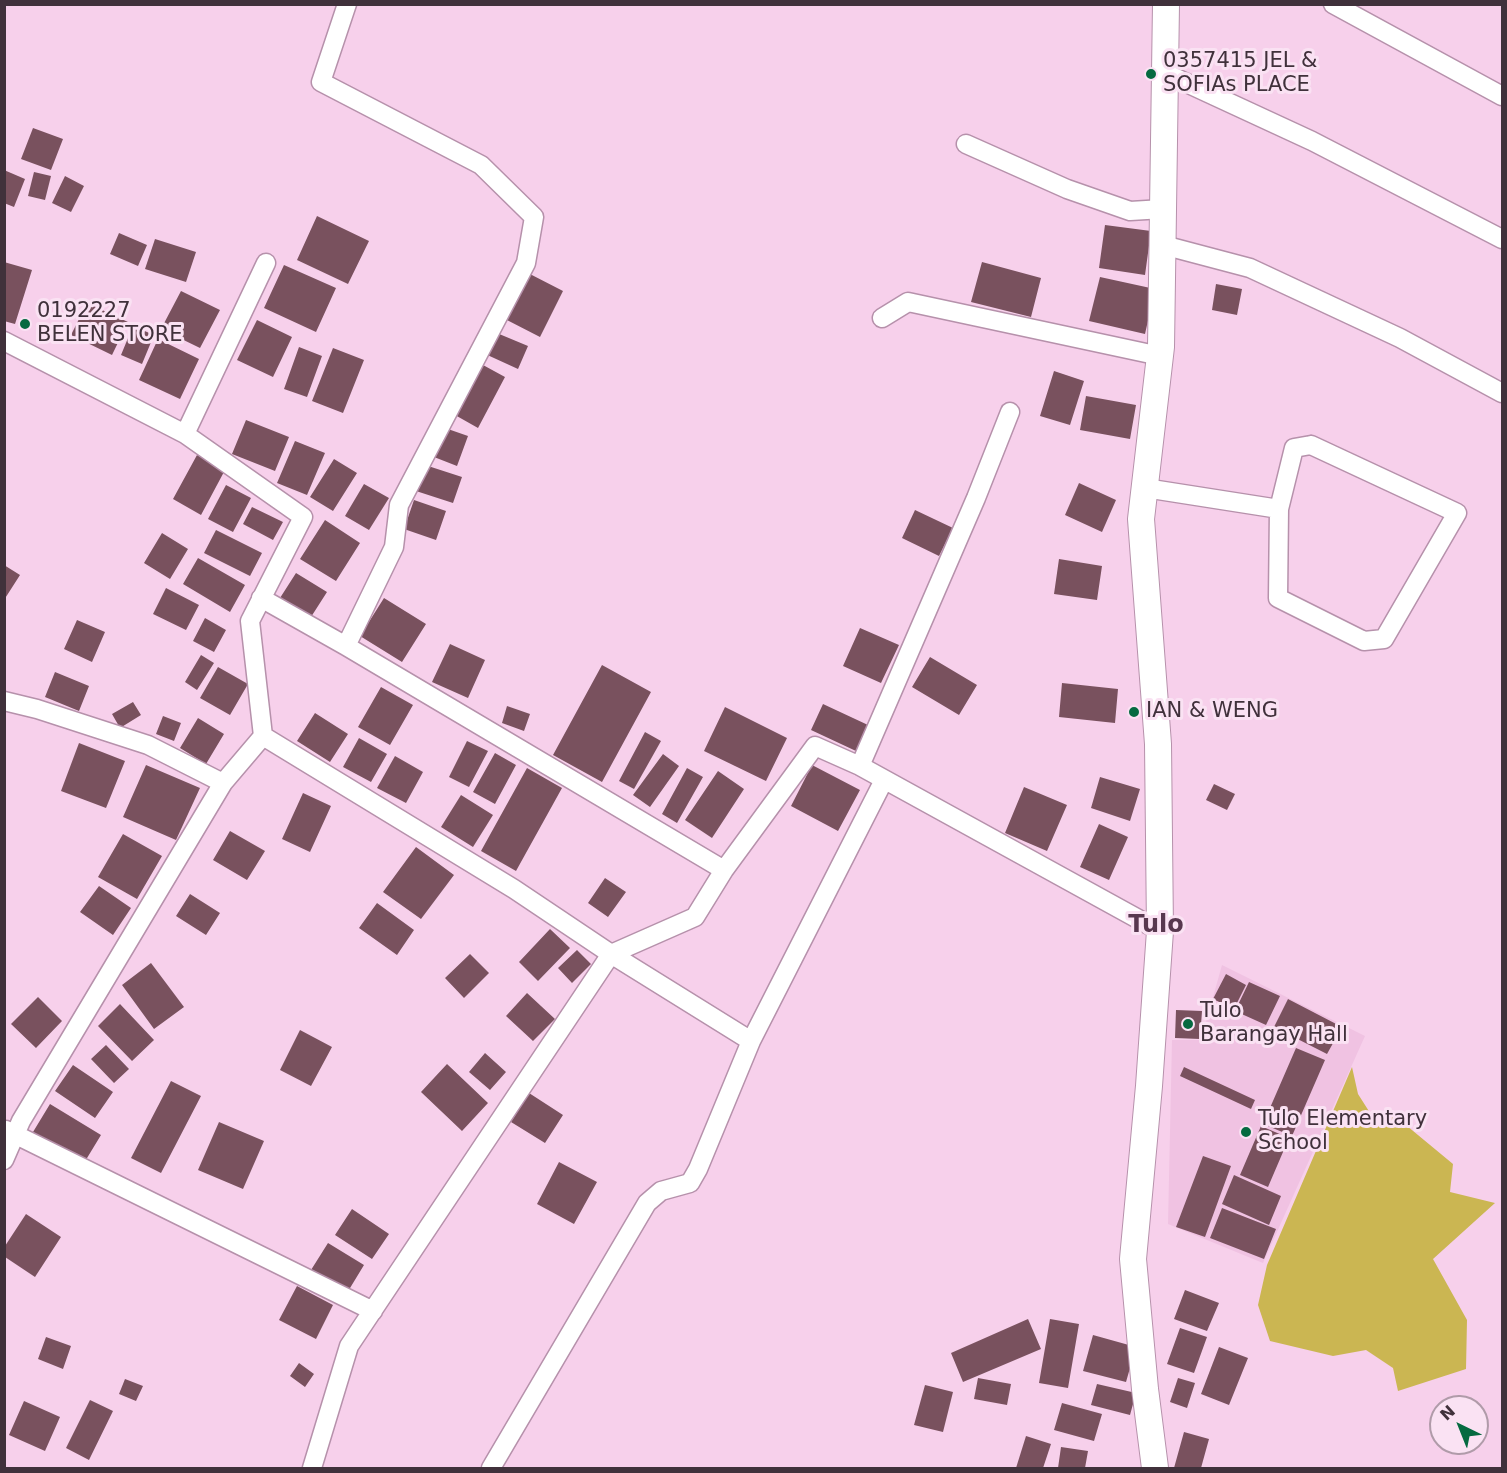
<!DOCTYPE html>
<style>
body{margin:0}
#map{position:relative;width:1507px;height:1473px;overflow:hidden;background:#f7d0eb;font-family:"DejaVu Sans",sans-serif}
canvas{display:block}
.frame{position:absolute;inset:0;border:6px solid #40313b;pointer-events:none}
.north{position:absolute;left:1429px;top:1395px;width:60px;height:60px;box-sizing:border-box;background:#fae2f3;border:2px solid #b09ba9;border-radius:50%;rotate:317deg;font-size:16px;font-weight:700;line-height:24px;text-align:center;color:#40313b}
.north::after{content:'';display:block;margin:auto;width:21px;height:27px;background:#056a40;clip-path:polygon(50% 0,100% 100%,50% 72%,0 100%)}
</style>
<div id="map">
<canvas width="1507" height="1473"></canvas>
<div class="frame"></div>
<div class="north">N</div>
</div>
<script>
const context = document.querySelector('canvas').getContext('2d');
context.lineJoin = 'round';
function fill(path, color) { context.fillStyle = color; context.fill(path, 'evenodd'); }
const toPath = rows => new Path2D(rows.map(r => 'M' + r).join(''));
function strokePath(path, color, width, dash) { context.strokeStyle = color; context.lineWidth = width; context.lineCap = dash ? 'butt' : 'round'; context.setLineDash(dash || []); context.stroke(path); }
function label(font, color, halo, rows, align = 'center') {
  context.font = font + ' "DejaVu Sans",sans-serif'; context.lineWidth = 6; context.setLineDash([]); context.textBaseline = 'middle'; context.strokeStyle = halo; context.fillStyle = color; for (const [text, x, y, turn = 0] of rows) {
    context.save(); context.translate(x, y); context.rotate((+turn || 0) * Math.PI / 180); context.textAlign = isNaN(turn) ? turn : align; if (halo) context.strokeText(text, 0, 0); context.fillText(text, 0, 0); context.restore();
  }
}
fill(toPath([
 [1222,965,1365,1036,1263,1263,1168,1224,1172,1040,1201,1040]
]), '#f0c2e2');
fill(toPath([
 [1352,1067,1358,1094,1372,1116,1395,1116,1453,1164,1450,1192,1495,1203,1433,1259,1467,1320,1466,1369,1398,1391,1393,1368,1366,1350,1333,1356,1270,1341,1258,1305,1267,1265]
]), '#cbb652');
fill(toPath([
 [33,128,63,139,51,170,21,159],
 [4,170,25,179,14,207,4,203],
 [34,172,51,176,45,200,28,196],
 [65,176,84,186,71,212,52,203],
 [317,216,369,241,348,284,297,260],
 [1105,225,1151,231,1145,275,1099,268],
 [119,233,147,245,138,266,110,254],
 [155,239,196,252,186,282,145,269],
 [4,262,32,270,15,324,4,321],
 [982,262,1041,278,1031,317,971,302],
 [284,265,336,288,316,332,264,308],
 [526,272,563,291,540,337,503,318],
 [1100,277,1155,289,1145,334,1089,321],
 [1216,284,1242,289,1237,315,1212,310],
 [181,291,220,310,200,348,161,329],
 [87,303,128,322,112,355,71,335],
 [257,320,292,337,273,377,237,360],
 [133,326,154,335,142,364,121,355],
 [492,331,528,346,518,369,483,353],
 [158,339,199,359,180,399,139,380],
 [299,347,322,356,307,397,284,389],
 [333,348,364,360,343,413,312,401],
 [483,365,505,377,478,428,455,415],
 [1054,371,1084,381,1070,425,1040,416],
 [1086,396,1136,405,1130,439,1080,430],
 [246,420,289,437,275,471,232,454],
 [445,428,468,436,457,466,434,457],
 [295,441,325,453,307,495,277,483],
 [197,455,225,470,201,515,173,499],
 [334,459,357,473,333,511,310,497],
 [425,465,462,477,453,503,416,491],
 [1079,483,1116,500,1102,532,1065,515],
 [364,484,389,498,369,530,345,516],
 [226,485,251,498,233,532,208,519],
 [414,500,446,511,436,540,404,529],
 [252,507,283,522,273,540,243,524],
 [915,510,953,528,939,556,902,538],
 [325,520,360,543,336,581,300,559],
 [216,530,262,553,250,576,204,553],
 [162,533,188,549,170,579,144,563],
 [198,558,245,585,230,612,183,584],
 [1059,559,1102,566,1097,600,1054,594],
 [4,565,20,575,4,600],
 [296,573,327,592,311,617,280,598],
 [166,588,199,605,186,630,153,614],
 [384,598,426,624,402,662,360,636],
 [205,618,226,630,214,652,193,641],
 [77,620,105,632,92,662,64,649],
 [860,628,899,645,881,683,843,666],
 [450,644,485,660,468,698,432,682],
 [201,655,214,663,197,690,185,682],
 [930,657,977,685,959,715,912,687],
 [602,665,651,692,602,782,553,755],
 [218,667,248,684,230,715,200,698],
 [55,672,89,686,79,711,45,697],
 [1062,683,1118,689,1115,723,1059,717],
 [381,687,413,705,390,745,358,727],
 [133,702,141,715,120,728,112,714],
 [823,704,868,725,856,751,811,730],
 [507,706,530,714,524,731,502,723],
 [725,707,787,738,766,781,704,751],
 [315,713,348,734,330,762,297,741],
 [163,716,181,723,174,741,156,734],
 [198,718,224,734,206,764,180,748],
 [645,732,661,741,634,789,619,781],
 [359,738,387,754,371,782,343,767],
 [467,741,488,751,469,787,449,777],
 [79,743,125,761,106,808,61,791],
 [495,753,516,765,495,804,473,792],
 [663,754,679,766,650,807,633,795],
 [395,756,423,772,406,803,377,788],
 [146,765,200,788,176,840,123,817],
 [812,765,860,790,838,831,791,806],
 [527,768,562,788,516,871,481,851],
 [687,768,703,777,677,823,662,814],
 [718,771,744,789,712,838,685,820],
 [1100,777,1140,789,1130,821,1091,808],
 [1214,784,1235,794,1227,810,1206,800],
 [1024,787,1067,805,1047,851,1005,833],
 [303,793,331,806,310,852,282,839],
 [461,795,493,815,473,847,441,827],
 [1099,824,1128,837,1109,880,1080,867],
 [230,831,265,851,247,880,213,860],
 [123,834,162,856,137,899,98,877],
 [416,847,454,875,421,919,383,892],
 [605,878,626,892,608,917,588,903],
 [99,886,131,908,113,935,80,912],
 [190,894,220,913,206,935,176,916],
 [377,903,414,930,397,955,359,928],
 [550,929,570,948,538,981,519,962],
 [577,950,591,964,572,983,558,968],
 [470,954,489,973,464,998,445,978],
 [151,963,184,1007,154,1029,122,985],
 [1226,974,1246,985,1234,1009,1213,999],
 [1249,982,1280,996,1266,1025,1235,1011],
 [527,993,555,1019,533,1041,506,1016],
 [38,997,62,1021,36,1048,11,1024],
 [1288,999,1342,1027,1327,1054,1274,1027],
 [120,1004,154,1040,132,1061,98,1026],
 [1176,1010,1202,1011,1200,1039,1175,1038],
 [300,1030,332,1047,311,1086,280,1070],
 [106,1045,129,1069,114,1083,91,1059],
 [1296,1048,1325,1060,1292,1136,1263,1124],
 [485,1053,506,1072,490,1090,469,1072],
 [447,1064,488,1103,462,1131,421,1092],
 [73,1065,113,1092,95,1118,55,1091],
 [1184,1067,1255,1100,1251,1109,1180,1076],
 [171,1081,201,1096,161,1173,131,1158],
 [529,1093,563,1115,545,1143,511,1122],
 [50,1104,101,1135,84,1163,33,1132],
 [219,1122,264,1141,243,1189,198,1170],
 [1261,1126,1289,1138,1268,1187,1240,1175],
 [1203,1156,1231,1166,1205,1237,1176,1227],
 [559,1162,597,1182,574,1224,537,1204],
 [1234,1175,1281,1196,1269,1225,1222,1204],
 [1222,1208,1276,1229,1264,1259,1210,1238],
 [352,1209,389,1234,372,1259,335,1235],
 [26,1214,61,1237,35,1277,5,1257,5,1246],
 [328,1243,364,1265,347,1293,311,1270],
 [297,1286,333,1305,316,1339,279,1320],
 [1185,1290,1219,1303,1207,1331,1174,1319],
 [1028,1319,1041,1349,963,1382,951,1353],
 [1050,1319,1079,1324,1068,1388,1039,1383],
 [1180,1328,1207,1337,1194,1373,1167,1364],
 [1093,1335,1136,1347,1126,1382,1083,1371],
 [46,1337,71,1346,63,1369,38,1359],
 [1219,1347,1248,1358,1229,1405,1201,1394],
 [299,1363,314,1374,305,1387,290,1376],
 [978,1378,1011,1384,1007,1405,974,1399],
 [1178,1378,1195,1383,1187,1408,1170,1402],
 [125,1379,143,1386,136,1401,119,1394],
 [1097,1384,1136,1393,1130,1415,1091,1405],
 [925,1385,953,1392,943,1432,914,1425],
 [90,1400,113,1411,89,1460,66,1448],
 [24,1401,60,1417,45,1451,9,1435],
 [1062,1403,1102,1414,1094,1441,1054,1430],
 [1184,1432,1209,1439,1201,1468,1174,1468],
 [1026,1436,1051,1444,1043,1468,1016,1468],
 [1061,1447,1088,1451,1085,1468,1058,1468]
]), '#79515e');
const street = toPath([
 [1333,4,1502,96],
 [1165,73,1312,141,1502,239],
 [966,144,1067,189,1130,211,1163,209],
 [1163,245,1250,268,1400,338,1502,393],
 [882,318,908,302,1160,356],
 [4,341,185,434,303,517,250,621,263,736,514,889,611,954,751,1041],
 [185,434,266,263],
 [1311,445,1457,513,1384,639,1364,641,1278,598,1279,509,1294,448,1311,445],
 [1145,488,1279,509],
 [261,598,346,646,724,870],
 [346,646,394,547,399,505,526,263,534,217,481,165,321,82,347,4],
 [4,701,37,709,148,745,223,783],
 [860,766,976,498,1010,412],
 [6,1130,373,1311],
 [4,1160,21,1121,223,783,263,736],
 [312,1468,349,1346,611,954,695,917,724,870,815,746,860,766,1160,931],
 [491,1468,647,1203,661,1191,690,1183,698,1169,751,1041,884,780]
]);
const secondary = toPath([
 [1155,1468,1145,1389,1133,1259,1149,1086,1160,931,1158,744,1141,519,1161,347,1166,4]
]);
strokePath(street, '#b691ab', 21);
strokePath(secondary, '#b691ab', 28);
strokePath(street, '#fff', 18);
strokePath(secondary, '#fff', 26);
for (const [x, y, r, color] of [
 [1151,74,6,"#056a40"],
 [25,324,6,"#056a40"],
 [1134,712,6,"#056a40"],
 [1188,1024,6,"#056a40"],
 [1246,1132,6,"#056a40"]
]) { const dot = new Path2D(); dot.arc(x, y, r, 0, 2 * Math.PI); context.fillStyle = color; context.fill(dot); strokePath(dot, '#fae2f3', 2); }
label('21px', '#40313b', '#fae2f3', [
 ["0357415 JEL &",1163,62],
 ["SOFIAs PLACE",1163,86],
 ["0192227",37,312],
 ["BELEN STORE",37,336],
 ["IAN & WENG",1146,712],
 ["Tulo",1200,1012],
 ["Barangay Hall",1200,1036],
 ["Tulo Elementary",1258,1120],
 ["School",1258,1144]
], 'left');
label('bold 24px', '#58384f', '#fae2f3', [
 ["Tulo",1156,926]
]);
</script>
